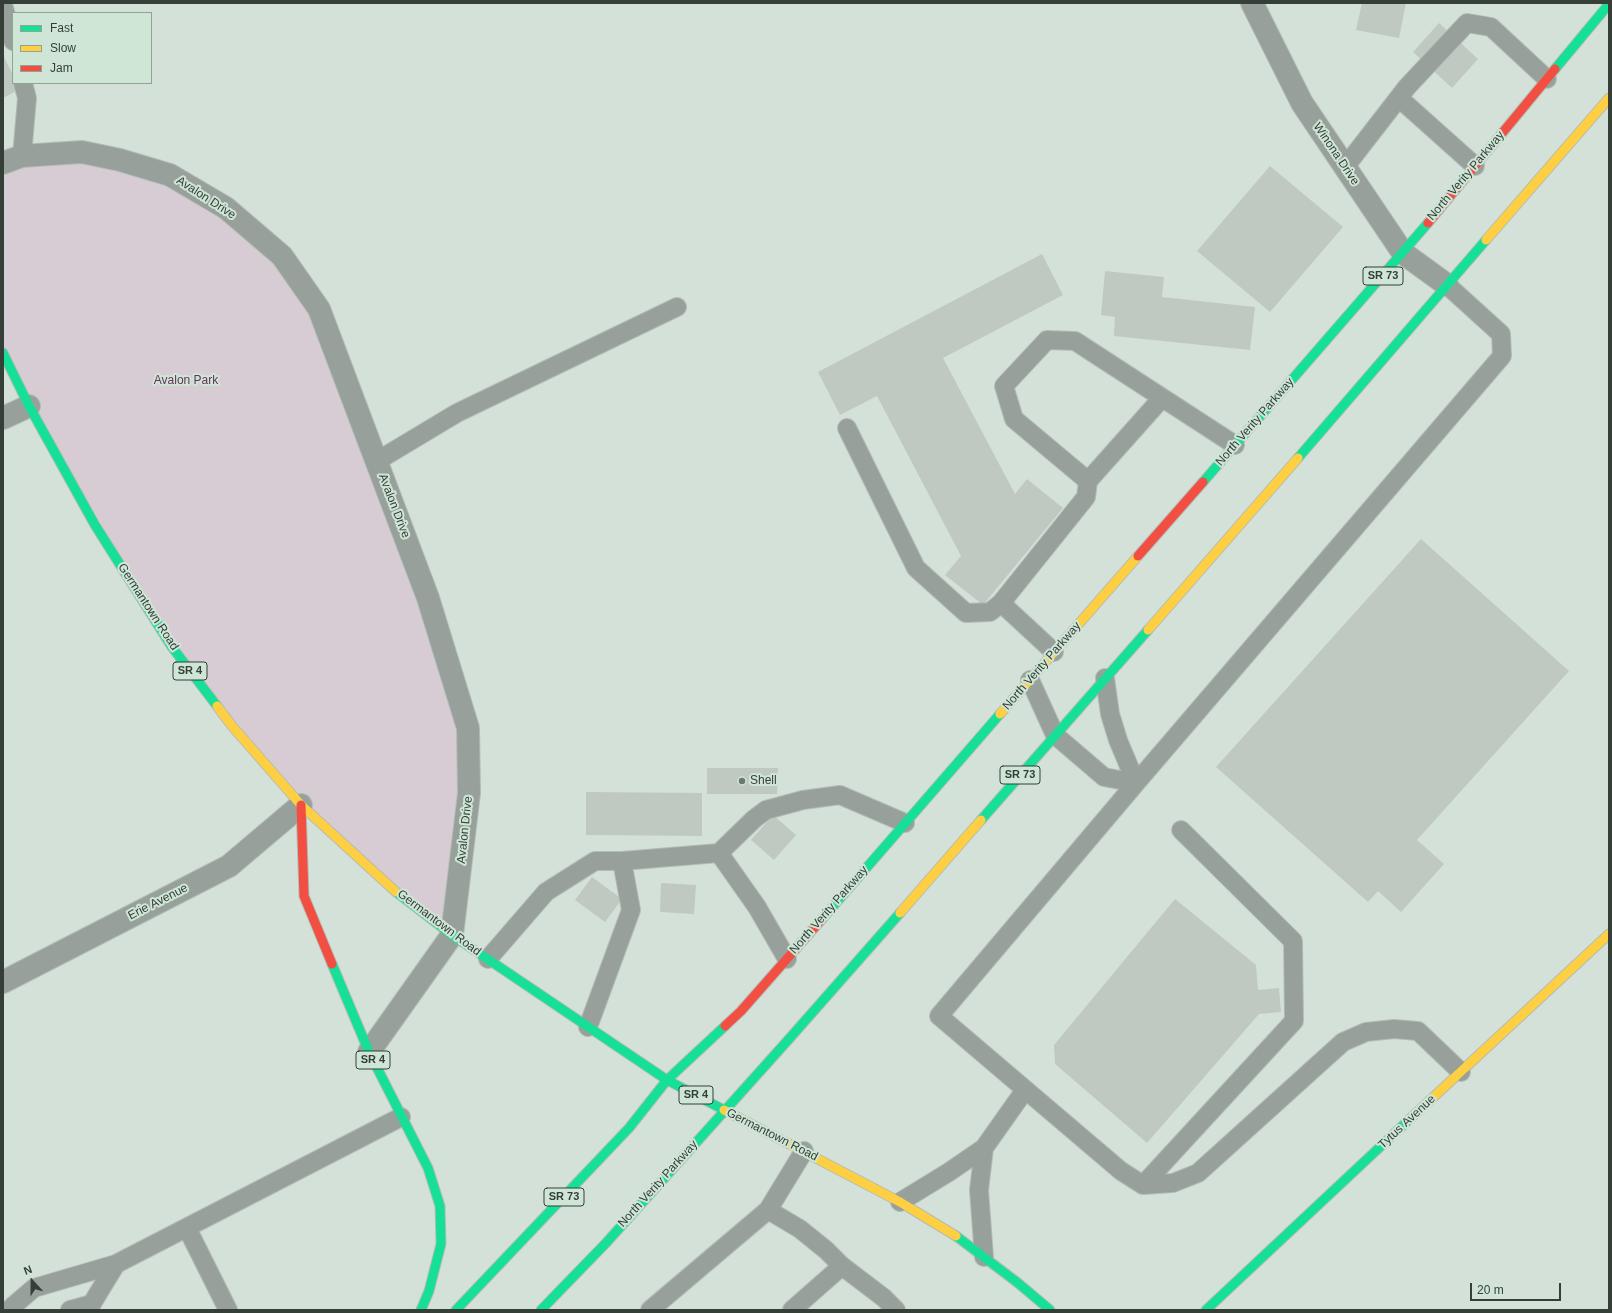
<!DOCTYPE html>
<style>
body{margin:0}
#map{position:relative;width:1612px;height:1313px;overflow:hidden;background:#d4e1d8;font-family:Arial,sans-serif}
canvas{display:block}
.frame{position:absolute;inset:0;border:4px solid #353f38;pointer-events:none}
.legend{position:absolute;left:12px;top:12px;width:140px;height:72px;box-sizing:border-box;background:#cfe6d7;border:1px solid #91a397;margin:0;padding:5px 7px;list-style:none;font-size:12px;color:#353f38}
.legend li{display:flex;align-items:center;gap:8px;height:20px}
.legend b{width:20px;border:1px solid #91a397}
.north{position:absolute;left:12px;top:1261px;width:40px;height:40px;-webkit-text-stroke:3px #cfe6d7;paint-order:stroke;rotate:339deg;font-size:11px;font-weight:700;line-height:16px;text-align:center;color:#353f38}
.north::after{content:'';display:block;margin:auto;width:14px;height:18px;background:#353f38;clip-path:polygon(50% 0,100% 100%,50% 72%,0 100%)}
.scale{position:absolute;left:1470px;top:1283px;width:91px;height:18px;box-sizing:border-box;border:2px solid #353f38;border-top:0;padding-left:5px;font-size:12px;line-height:14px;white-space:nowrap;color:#353f38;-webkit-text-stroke:3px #cfe6d7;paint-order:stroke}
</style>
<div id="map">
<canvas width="1612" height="1313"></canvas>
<div class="frame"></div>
<ul class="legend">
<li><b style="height:5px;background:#16e098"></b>Fast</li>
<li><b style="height:5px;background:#ffcf43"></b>Slow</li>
<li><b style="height:5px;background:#f24e42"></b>Jam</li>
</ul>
<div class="north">N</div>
<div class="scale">20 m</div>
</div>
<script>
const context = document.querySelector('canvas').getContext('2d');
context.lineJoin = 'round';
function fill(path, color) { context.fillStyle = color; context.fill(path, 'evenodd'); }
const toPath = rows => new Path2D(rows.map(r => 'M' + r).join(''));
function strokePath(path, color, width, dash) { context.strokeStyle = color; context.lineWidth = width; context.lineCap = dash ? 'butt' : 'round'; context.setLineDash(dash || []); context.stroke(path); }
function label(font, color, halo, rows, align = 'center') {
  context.font = font + ' Arial,sans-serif'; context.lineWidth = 4; context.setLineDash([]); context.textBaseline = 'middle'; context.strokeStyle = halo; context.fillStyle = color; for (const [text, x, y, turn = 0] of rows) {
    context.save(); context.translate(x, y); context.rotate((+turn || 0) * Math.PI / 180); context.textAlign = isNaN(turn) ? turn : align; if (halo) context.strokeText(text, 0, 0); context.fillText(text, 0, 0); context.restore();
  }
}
fill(toPath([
 [82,152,226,208,319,309,468,728,452,935,301,805,172,647,3,353,3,163]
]), '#d8ccd4');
fill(toPath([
 [1362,3,1406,3,1399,38,1356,30],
 [1439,23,1478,59,1452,88,1413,52],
 [3,55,13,75,13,83,17,83,20,89,3,98],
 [1270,166,1343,227,1270,312,1197,251],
 [1042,254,1063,295,943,358,1015,494,1027,479,1063,508,983,605,945,575,961,556,877,396,840,415,818,372],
 [1105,271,1164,277,1162,297,1255,307,1250,350,1114,336,1115,317,1101,315],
 [1421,539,1569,671,1417,840,1444,864,1401,912,1378,891,1368,902,1216,767],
 [707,768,778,768,777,794,707,794],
 [586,792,702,793,702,836,586,835],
 [773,815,796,835,774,860,751,840],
 [592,877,622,899,605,922,575,900],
 [661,883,696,885,694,914,660,912],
 [1175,899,1256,965,1258,990,1279,988,1281,1012,1259,1014,1147,1143,1055,1064,1054,1045]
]), '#bfc9c2');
const lane = toPath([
 [3,4,13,41],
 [1399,98,1475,166],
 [22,156,27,98,23,83],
 [1345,167,1407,87,1467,23,1491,27,1547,79],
 [1447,285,1501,334,1502,356,1136,783,939,1016,1121,1171,1143,1185,1173,1183,1198,1173,1343,1042,1366,1032,1394,1029,1418,1031,1461,1072],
 [847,428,916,568,966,613,990,612,1001,603,1086,497,1088,481,1162,398],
 [377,461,457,413,677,307],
 [1088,481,1014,419,1004,386,1047,340,1075,341,1235,445],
 [1001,603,1054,652],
 [1105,678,1110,714,1118,740,1136,783],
 [1030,680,1055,735,1104,777,1136,783],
 [719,853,757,907,787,959],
 [488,959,546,892,595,861,622,861,719,853,754,819,766,810,803,800,840,795,905,823],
 [588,1027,631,910,622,861],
 [984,1148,979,1190,984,1257],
 [1143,1185,1294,1021,1293,941,1181,830],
 [900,1202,949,1172,984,1148,1025,1090],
 [768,1210,800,1229,826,1250,842,1266,884,1298,896,1310],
 [187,1228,228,1310],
 [10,1310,13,1306,34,1288,116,1264,401,1117],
 [70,1310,92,1304],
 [88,1310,116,1264],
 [650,1310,768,1210,804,1151],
 [792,1310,842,1266]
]);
const street = toPath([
 [1252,3,1302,103,1403,253,1447,285],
 [3,163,22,156,82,152,120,160,170,175,226,208,282,256,319,309,428,598,468,728,469,793,452,935,369,1052],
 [3,418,29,406],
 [3,982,229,866,301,805]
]);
const fast = toPath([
 [1555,69,1609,4],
 [3,353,29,406,95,525,172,647,217,706],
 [1298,458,1486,240],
 [1203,482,1428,223],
 [981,820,1148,630],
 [396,892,452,935,667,1080,724,1110],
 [822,919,1000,714],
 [332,964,369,1052,428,1168,440,1206,441,1244,429,1291,421,1310],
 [956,1236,1018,1283,1050,1310],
 [456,1310,629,1128,667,1080,725,1026],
 [541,1310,606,1243,789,1039,900,913],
 [1206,1310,1412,1117]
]);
const slow = toPath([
 [1486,240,1609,98],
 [1148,630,1298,458],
 [217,706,232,726,301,805,396,892],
 [1000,714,1138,556],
 [900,913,981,820],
 [724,1110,900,1202,956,1236],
 [1412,1117,1609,934]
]);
const jam = toPath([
 [1428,223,1555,69],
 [1138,556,1203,482],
 [301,805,304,896,332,964],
 [725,1026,741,1011,822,919]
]);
strokePath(lane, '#b2bdb6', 20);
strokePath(street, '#b2bdb6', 24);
strokePath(fast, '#b2bdb6', 11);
strokePath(slow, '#b2bdb6', 11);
strokePath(jam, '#b2bdb6', 11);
strokePath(lane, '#98a09c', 18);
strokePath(street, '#98a09c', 22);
strokePath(fast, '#16e098', 9);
strokePath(slow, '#ffcf43', 9);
strokePath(jam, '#f24e42', 9);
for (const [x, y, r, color] of [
 [742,781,4,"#6d7870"]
]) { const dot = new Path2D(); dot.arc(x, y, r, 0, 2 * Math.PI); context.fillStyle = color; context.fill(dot); strokePath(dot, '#cfe6d7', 1.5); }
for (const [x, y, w] of [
 [1383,276,40],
 [190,671,34],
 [1020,775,40],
 [373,1060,34],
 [696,1095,34],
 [564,1197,40]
]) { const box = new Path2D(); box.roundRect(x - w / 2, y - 9, w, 18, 3); context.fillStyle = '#cfe6d7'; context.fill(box); strokePath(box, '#353f38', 1); }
label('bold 11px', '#353f38', null, [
 ["SR 73",1383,276],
 ["SR 4",190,671],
 ["SR 73",1020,775],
 ["SR 4",373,1060],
 ["SR 4",696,1095],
 ["SR 73",564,1197]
]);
label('12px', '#353f38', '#cfe6d7', [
 ["Winona Drive",1336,154,56],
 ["North Verity Parkway",1466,176,-50],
 ["Avalon Drive",206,198,33],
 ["North Verity Parkway",1255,422,-49],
 ["Avalon Drive",394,506,69],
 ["Germantown Road",148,607,57],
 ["North Verity Parkway",1042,666,-49],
 ["Avalon Drive",465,830,-84],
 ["Erie Avenue",158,902,-27],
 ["North Verity Parkway",829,910,-49],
 ["Germantown Road",439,923,37],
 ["Tytus Avenue",1407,1122,-43],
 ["Germantown Road",772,1135,27],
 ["North Verity Parkway",658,1184,-48]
]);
label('12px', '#663357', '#cfe6d7', [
 ["Avalon Park",186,381]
]);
label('12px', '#353f38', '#cfe6d7', [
 ["Shell",750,781]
], 'left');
</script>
